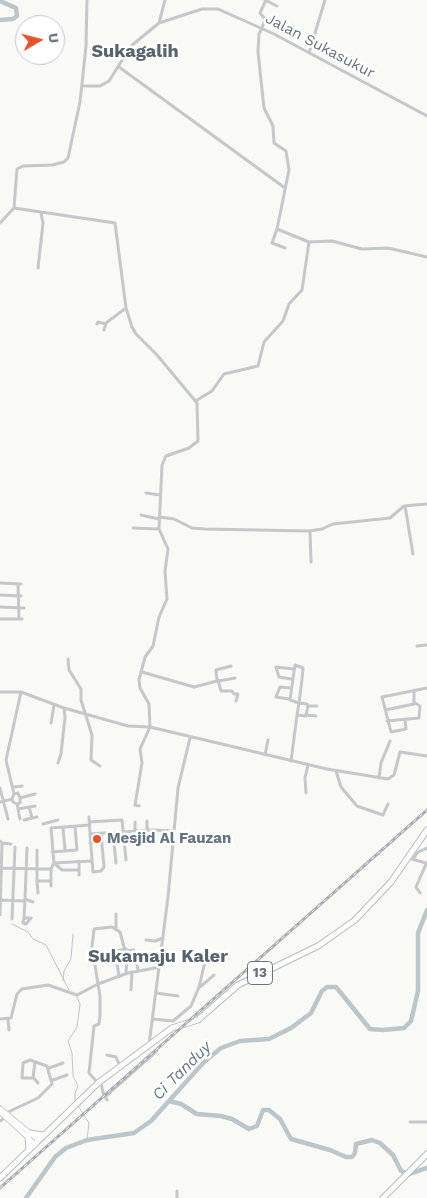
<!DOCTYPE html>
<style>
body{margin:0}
#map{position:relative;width:427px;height:1198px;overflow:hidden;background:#f9f9f6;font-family:"Work Sans",sans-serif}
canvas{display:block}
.north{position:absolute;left:15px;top:15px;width:50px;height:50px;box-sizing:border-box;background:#fff;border:1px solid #c1c7cd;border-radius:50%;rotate:82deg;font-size:14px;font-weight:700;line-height:20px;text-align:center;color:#647481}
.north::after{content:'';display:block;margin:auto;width:18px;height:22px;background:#e2552c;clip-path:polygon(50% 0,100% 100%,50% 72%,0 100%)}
</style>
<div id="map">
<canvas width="427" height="1198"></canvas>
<div class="north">U</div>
</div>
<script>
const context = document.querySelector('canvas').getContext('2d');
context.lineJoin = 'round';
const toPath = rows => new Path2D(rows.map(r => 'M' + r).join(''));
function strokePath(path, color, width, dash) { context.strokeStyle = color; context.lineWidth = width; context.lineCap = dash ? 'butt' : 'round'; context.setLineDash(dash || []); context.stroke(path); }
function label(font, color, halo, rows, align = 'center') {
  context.font = font + ' "Work Sans",sans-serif'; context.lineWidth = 5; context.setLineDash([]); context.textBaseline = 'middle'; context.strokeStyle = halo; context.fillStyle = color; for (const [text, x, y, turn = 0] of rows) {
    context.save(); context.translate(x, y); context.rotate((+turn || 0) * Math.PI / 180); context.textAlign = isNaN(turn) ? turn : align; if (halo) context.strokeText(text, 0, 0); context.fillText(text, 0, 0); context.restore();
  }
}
strokePath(toPath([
 [12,924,28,932,33,939,46,945,69,990],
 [63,981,64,971,71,959,73,934],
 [75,1101,75,1093,78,1086,73,1076,72,1053,68,1041,77,1027,80,1004,76,995],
 [77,1104,89,1123,87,1140]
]), '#bac6ca', 1);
strokePath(toPath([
 [0,1,16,8,17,16,13,19,0,20],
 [169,1101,181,1104,197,1114,221,1116,232,1119,249,1129,257,1126,263,1110,269,1110,280,1119,291,1139,330,1150,346,1157,352,1157,355,1153,356,1144,372,1140,380,1143,393,1155,401,1171,409,1174,427,1168],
 [26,1198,55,1157,66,1148,87,1140,134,1133,151,1121,204,1062,221,1048,240,1041,269,1039,291,1028,311,1013,322,991,327,987,336,987,370,1029,383,1030,404,1028,411,1021,418,991,418,933,427,910]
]), '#bac6ca', 4.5);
const major = toPath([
 [0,1108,38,1140],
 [0,1112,35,1144]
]);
const highway = toPath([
 [29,1133,43,1135],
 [28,1136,29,1149],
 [0,1178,98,1083,172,1028,198,1020,238,985,318,946,355,920,391,882,427,830],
 [383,1198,427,1154]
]);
strokePath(major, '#b7bcbf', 5.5);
strokePath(highway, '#b7bbbe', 7);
strokePath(toPath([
 [265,0,277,6],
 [159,23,165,0],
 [262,28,259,34,258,52,264,108,273,126,274,143,286,151,289,170,277,229,309,242,332,241,362,249,388,248,427,257],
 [262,28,265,19,260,13,266,0],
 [309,53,325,0],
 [119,67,285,188],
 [82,86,100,86,109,81,131,46,159,23,202,9,218,9,274,34,427,116],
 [14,208,115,223,126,308,132,327,136,334,157,355,197,403,198,441,189,448,166,456,162,465,159,529,168,549,165,571,167,599,159,617,153,646,145,657,139,680,140,688,149,704,150,727,140,749,142,763,135,805,139,806],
 [0,223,14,208,17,169,23,166,52,165,64,162,68,158,80,102,86,46,87,0],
 [277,229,272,243,285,248],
 [38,268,43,223,41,213],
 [97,324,98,322,106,324],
 [104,330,106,323,126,308],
 [197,400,212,391,224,374,258,366,264,342,283,321,289,304,302,290,309,242],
 [146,493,160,495],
 [405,506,413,554],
 [141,515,159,519],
 [159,517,174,519,192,528,205,529,309,531,322,529,333,524,390,518,404,506,427,504],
 [133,528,159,529],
 [310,531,311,562],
 [0,583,21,584],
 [18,584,19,619],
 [0,595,21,596],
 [0,607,24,608],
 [0,619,22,619],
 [417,646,427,645],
 [68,659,69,670,81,689,81,700,92,735,91,760,100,766],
 [142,672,194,687,217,681,216,670,231,666],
 [291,679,279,677,276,667,293,669],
 [218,680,221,691,232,691,234,694,238,694,236,701],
 [219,681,235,678],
 [0,692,21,692,64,708,128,726,150,727,327,769,388,779,394,775,400,752,427,756],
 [289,699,276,697,280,687,290,688],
 [308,706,317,706],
 [385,710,414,704,414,691],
 [307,715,316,716],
 [405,719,406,729,391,732,382,697,427,688],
 [387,721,419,718,420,706,415,703],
 [51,723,54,705],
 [265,755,268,740],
 [291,761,297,715,299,703,302,679,303,668,295,665,290,700,299,703,307,704,308,705,306,716,297,715],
 [58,763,61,754,65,717,64,708],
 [336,771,341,787,357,806,383,815,388,804],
 [379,778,381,763,390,741],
 [13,787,22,786],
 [0,788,8,819],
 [306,793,305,778,308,765],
 [14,794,18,793,20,798,35,794],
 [12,799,13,802,17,804,20,803,20,798],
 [0,802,12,799,14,794,6,760,21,692],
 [17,804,20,819],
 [29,807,32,818,37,817],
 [18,809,35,806],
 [89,817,90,834],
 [24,820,32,818],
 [147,821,147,831],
 [89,822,122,820,126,860],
 [135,822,135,831],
 [43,824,58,820],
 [63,828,65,850],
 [113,833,116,863],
 [101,834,104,867,101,871,93,872,90,834,153,830,174,831],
 [0,841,2,843,0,915],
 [2,843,11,844],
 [90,843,102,842],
 [27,848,25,899,33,902],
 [37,850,37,881],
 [52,852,77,850,75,827],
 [408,858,426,863],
 [413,859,418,852,427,848],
 [79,861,79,875],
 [0,868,51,869,54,863,91,861],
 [51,869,51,886],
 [79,870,62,870,54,863,51,828,90,825],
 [38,893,37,881,51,881],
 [420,893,416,887,426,864],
 [0,900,25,901],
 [24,918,23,923,26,924,31,918,24,918,25,899],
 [12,919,15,847],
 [116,928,116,914],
 [146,940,155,941,163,938],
 [115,951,126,949],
 [126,951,134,950,138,970],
 [109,952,115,951,119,976],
 [200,987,214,975],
 [131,990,132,972],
 [156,993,178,996],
 [0,1019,11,1018,17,994,22,989,48,985,77,995,98,984,128,973,160,967],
 [153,1019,173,1021,191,1006,199,987,205,962],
 [8,1020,9,1030],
 [149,1045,168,897,178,788,190,738],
 [107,1055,116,1057,120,1066],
 [49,1068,63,1063],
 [33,1077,38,1083],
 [53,1080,67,1075],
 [101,1082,103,1093,107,1100],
 [98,1083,89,1073,94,1026,99,1024,100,1015,100,996,92,947,94,929,112,927,120,932,127,958,126,974],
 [105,1097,157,1051],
 [6,1113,38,1098,52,1084,47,1066,30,1060,23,1063,22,1078,33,1078,35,1062],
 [0,1121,6,1117],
 [410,1122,427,1122],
 [177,1198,177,1191]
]), '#c4c8cb', 3);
strokePath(major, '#fff', 4);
strokePath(highway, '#fff', 5);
const rail = toPath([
 [0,1188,427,810]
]);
strokePath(rail, '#a5abb1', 3);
strokePath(rail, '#fff', 1, [4]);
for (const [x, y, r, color] of [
 [97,839,5,"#e2552c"]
]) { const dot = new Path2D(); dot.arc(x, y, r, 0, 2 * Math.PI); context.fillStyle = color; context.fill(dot); strokePath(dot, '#fff', 2); }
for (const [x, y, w] of [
 [260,973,25]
]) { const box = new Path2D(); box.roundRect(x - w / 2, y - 11.5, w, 23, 4); context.fillStyle = '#fff'; context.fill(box); strokePath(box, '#647481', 1); }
label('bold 14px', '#647481', null, [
 ["13",260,973]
]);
label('15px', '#647481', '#fff', [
 ["Jalan Sukasukur",320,46,28]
]);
label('bold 15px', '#647481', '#fff', [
 ["Mesjid Al Fauzan",107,839]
], 'left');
label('italic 16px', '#637a82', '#fff', [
 ["Ci Tanduy",182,1071,-45]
]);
label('bold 18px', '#56626c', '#fff', [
 ["Sukagalih",135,52],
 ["Sukamaju Kaler",158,957]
]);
</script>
